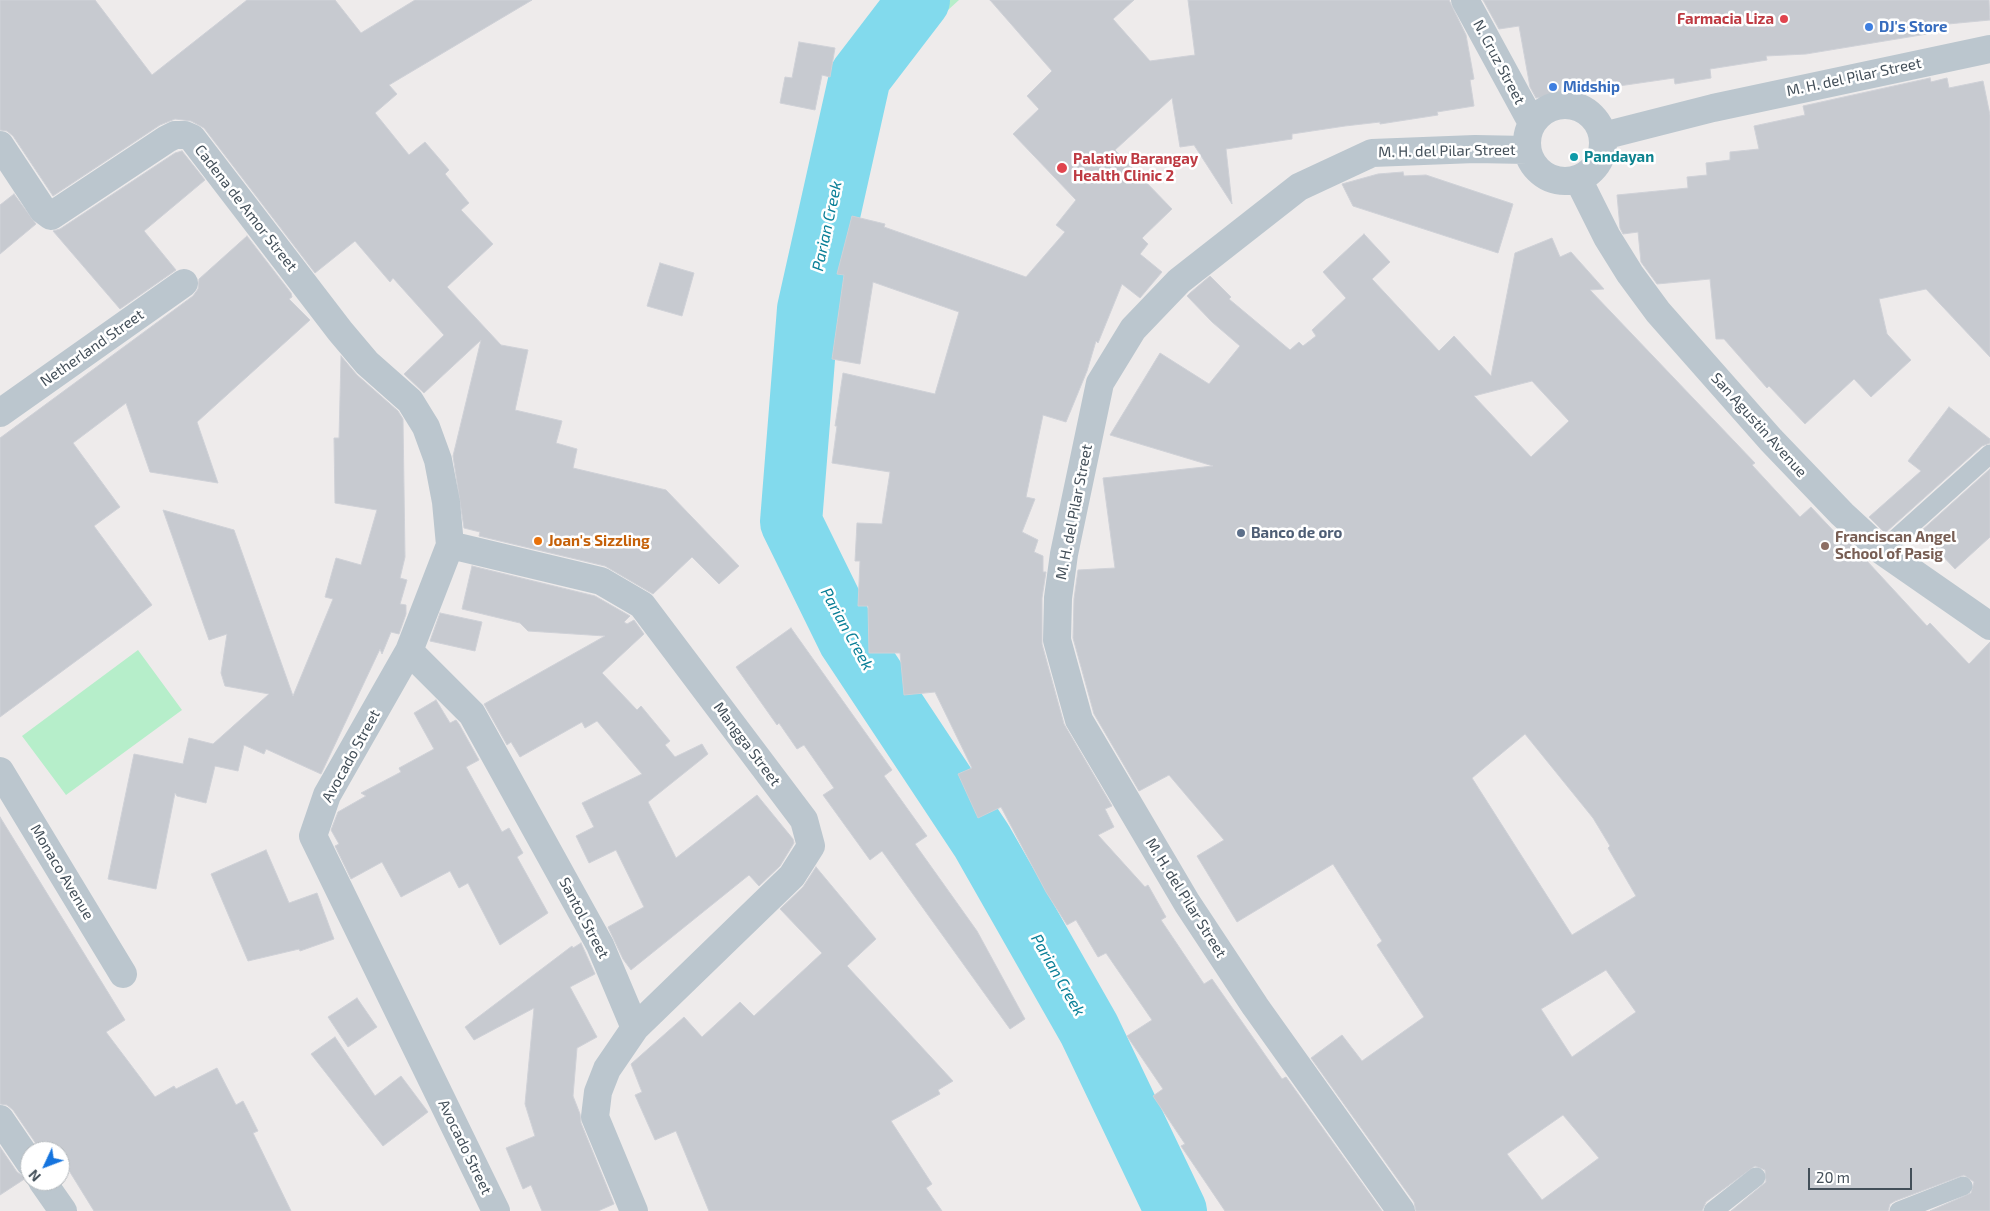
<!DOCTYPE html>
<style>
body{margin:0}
#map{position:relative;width:1990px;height:1211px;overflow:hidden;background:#eeebeb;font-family:"Exo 2",sans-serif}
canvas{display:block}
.north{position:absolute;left:20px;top:1141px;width:50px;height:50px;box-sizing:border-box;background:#fff;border:1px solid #b4b9bd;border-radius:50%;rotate:227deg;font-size:14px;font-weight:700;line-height:20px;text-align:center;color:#434f59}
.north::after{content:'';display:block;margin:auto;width:18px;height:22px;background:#1574de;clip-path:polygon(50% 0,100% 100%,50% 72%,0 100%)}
.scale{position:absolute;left:1808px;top:1168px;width:104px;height:22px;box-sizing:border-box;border:2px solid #434f59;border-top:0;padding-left:6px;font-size:15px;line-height:18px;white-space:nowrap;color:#434f59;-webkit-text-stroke:4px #fff;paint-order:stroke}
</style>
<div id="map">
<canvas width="1990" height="1211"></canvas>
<div class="north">N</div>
<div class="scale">20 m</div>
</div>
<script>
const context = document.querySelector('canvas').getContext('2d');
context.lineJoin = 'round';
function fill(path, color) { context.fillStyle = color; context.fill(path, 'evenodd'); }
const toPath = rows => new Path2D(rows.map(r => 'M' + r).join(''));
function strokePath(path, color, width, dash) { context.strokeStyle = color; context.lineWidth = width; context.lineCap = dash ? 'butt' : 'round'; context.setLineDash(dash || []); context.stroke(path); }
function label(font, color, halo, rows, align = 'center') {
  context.font = font + ' "Exo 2",sans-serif'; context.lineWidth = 5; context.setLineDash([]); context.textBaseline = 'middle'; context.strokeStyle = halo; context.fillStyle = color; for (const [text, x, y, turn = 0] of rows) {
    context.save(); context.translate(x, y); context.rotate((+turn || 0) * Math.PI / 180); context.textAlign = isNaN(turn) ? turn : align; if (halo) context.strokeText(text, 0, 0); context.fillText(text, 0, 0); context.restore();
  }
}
fill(toPath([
 [932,0,959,0,937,20,925,8],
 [138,650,182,710,66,795,22,736]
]), '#b6eeca');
strokePath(toPath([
 [919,0,860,77,808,309,791,522,849,640,982,841,1089,1029,1176,1211]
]), '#82daed', 62);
const building = toPath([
 [0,0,95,0,152,75,247,0,335,0,361,33,415,0,532,0,389,85,397,94,375,113,409,155,425,142,449,170,445,174,469,203,461,210,493,244,447,287,501,345,528,350,515,410,562,421,556,443,577,449,573,468,666,490,739,566,719,584,692,557,653,594,605,566,479,536,480,532,464,528,453,456,481,340,424,393,404,374,444,335,393,278,390,282,355,241,315,273,204,128,191,121,175,119,160,125,53,196,13,136,7,131,0,130,0,0],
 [990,0,1134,0,1113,19,1150,61,1195,55,1188,0,1449,0,1466,35,1474,79,1470,80,1474,106,1437,112,1438,115,1380,124,1380,122,1345,126,1292,134,1292,139,1226,149,1232,204,1194,145,1180,147,1172,98,1115,150,1172,209,1142,238,1148,244,1140,254,1162,272,1140,298,1122,284,1098,343,1096,341,1087,371,1066,422,1043,415,1026,497,1035,499,1022,532,1038,540,1034,552,1043,556,1043,572,1046,572,1042,598,1042,644,1064,724,1112,806,1105,809,1114,827,1098,835,1145,887,1148,885,1166,917,1161,920,1204,984,1212,979,1282,1079,1286,1077,1382,1211,1225,1211,1181,1146,1185,1144,1153,1096,1163,1089,1127,1036,1152,1020,1106,953,1098,957,1076,920,1067,925,1046,892,1001,807,978,818,958,774,972,768,935,692,904,695,900,653,869,653,868,606,858,606,860,561,855,561,857,523,882,524,890,472,832,463,837,426,835,426,843,373,935,394,959,312,873,282,860,364,832,359,844,275,837,274,852,216,885,224,884,227,1026,277,1065,232,1056,225,1076,200,1013,134,1039,109,1027,96,1052,71,990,0],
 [1483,0,1989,0,1990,20,1927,26,1927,34,1806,54,1766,56,1767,60,1710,69,1711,78,1675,84,1674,78,1536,98,1530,87,1519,26,1499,29,1483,0],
 [799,42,835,48,830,77,822,75,815,110,780,103,785,77,792,78,799,42],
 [1930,78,1931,82,1947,78,1949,88,1983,81,1990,115,1990,357,1926,289,1879,299,1887,334,1911,360,1871,397,1854,379,1805,424,1769,386,1767,388,1724,339,1716,339,1710,279,1657,284,1641,262,1638,232,1623,234,1620,228,1617,195,1688,188,1687,177,1707,175,1706,163,1730,160,1730,152,1759,149,1754,126,1805,115,1803,106,1930,78],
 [182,151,205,180,144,231,176,270,120,309,53,231,60,229,175,153,182,151],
 [1403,172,1404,176,1426,175,1513,204,1498,253,1353,206,1342,184,1378,174,1403,172],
 [14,194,36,224,0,254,0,205,14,194],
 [1364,234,1390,262,1372,279,1439,351,1454,336,1491,376,1515,253,1552,238,1560,257,1571,252,1604,289,1590,290,1755,463,1752,465,1800,517,1811,507,1843,541,1845,538,1868,560,1867,561,1927,626,1930,623,1969,664,1990,642,1990,1211,1930,1211,1971,1193,1974,1182,1964,1175,1895,1201,1890,1204,1888,1211,1731,1211,1766,1182,1765,1170,1755,1166,1706,1202,1702,1211,1416,1211,1414,1202,1311,1058,1342,1035,1362,1061,1424,1017,1377,945,1382,941,1333,864,1237,922,1197,856,1224,840,1169,775,1139,791,1094,714,1073,638,1074,599,1078,570,1115,568,1103,478,1213,466,1110,435,1160,353,1209,384,1240,346,1212,322,1187,296,1190,293,1210,276,1231,297,1229,299,1290,350,1299,342,1303,346,1316,336,1312,330,1346,298,1323,272,1364,234],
 [1532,381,1569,421,1531,457,1474,396,1532,381],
 [1525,734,1593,818,1610,846,1608,848,1636,896,1572,935,1472,778,1525,734],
 [1606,970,1636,1012,1572,1057,1541,1009,1606,970],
 [1563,1115,1599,1158,1542,1200,1507,1154,1563,1115],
 [247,236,291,293,292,297,289,299,310,320,197,422,218,483,150,472,126,403,73,443,120,507,94,526,152,605,0,717,0,438,193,296,198,289,199,279,247,236],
 [660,263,694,273,682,316,647,306,660,263],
 [341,356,357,375,398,411,403,419,405,557,400,578,407,580,400,604,406,605,406,614,399,634,391,632,382,654,380,649,321,774,266,749,264,754,244,745,238,771,215,766,206,803,177,796,175,793,156,889,108,879,134,754,183,764,189,738,213,744,269,694,225,686,221,673,227,634,209,640,163,510,234,530,293,696,333,599,325,597,336,558,361,565,377,510,335,503,334,438,339,438,341,356],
 [1949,407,1990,439,1990,443,1982,446,1885,533,1869,517,1921,471,1908,461,1949,407],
 [1990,469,1990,537,1955,569,1920,532,1990,469],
 [472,566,595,596,630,616,624,622,627,624,634,620,644,634,602,673,637,710,641,706,670,741,665,745,675,757,702,744,708,754,648,802,676,858,757,795,793,839,794,843,780,866,759,886,749,875,631,970,623,959,608,927,644,907,616,850,589,863,576,836,594,827,582,803,642,774,597,721,585,728,582,722,520,757,511,742,507,745,484,704,605,636,528,631,520,623,462,609,472,566],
 [440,613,482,622,475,651,430,641,440,613],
 [791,628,892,770,884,776,927,836,915,844,977,931,1025,1019,1010,1029,882,851,870,860,823,795,834,788,804,745,797,749,779,723,777,725,736,667,791,628],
 [436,700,450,723,456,720,459,724,479,760,466,767,502,832,509,828,523,853,517,857,548,913,500,945,468,883,459,888,450,871,401,897,382,862,351,879,335,846,339,844,331,830,338,812,366,796,361,793,401,772,399,768,434,749,414,713,436,700],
 [0,817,125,1020,106,1032,155,1097,174,1086,176,1089,217,1068,236,1105,243,1101,258,1131,253,1133,291,1211,94,1211,60,1156,60,1151,41,1151,13,1110,7,1105,0,1104,0,817],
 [266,850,289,903,317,893,334,939,300,951,299,949,248,961,211,874,266,850],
 [816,867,876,939,847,966,953,1081,938,1090,940,1094,891,1121,932,1184,926,1188,942,1211,709,1211,676,1131,655,1140,635,1095,642,1092,631,1064,684,1017,702,1037,740,1002,754,1016,822,953,780,909,803,887,816,867],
 [581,943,595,974,570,987,597,1037,577,1048,573,1096,580,1114,581,1123,614,1204,598,1211,542,1211,531,1185,523,1189,506,1148,535,1136,525,1104,534,1008,474,1040,465,1027,572,946,573,948,581,943],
 [357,998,377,1027,348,1047,328,1017,357,998],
 [335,1037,375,1096,401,1076,428,1112,383,1146,311,1054,335,1037],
 [0,1147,17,1172,26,1178,0,1195,0,1147]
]);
fill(building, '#c7cad0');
strokePath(building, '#cfd1d7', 1);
strokePath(toPath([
 [1882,551,1990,454],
 [1713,1211,1756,1177],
 [1899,1211,1963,1186]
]), '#bbc6ce', 19);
strokePath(toPath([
 [0,145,43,210,51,216,167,139,175,135,185,135,192,138,340,331,367,363,410,401,426,427,438,460,446,502,450,545,409,651,327,795,313,836,496,1211],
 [0,413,184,283],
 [450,545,601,581,642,605,804,820,811,846,792,876,635,1028,607,1069,598,1092,595,1117,634,1211],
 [409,651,472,714,600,945,635,1028],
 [0,771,123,974],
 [0,1119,30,1163],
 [42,1181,63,1211]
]), '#bbc6ce', 28);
strokePath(toPath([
 [1465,0,1532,123],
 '1527 143a38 38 0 1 1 76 0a38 38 0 1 1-76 0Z',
 [1603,136,1713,108,1990,49],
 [1578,179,1607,237,1630,274,1658,312,1771,440,1842,514,1882,551,1990,626],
 [1401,1211,1255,1006,1187,903,1079,720,1057,640,1058,598,1064,554,1100,383,1133,329,1179,281,1299,187,1372,153,1475,149,1527,150]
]), '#bbc6ce', 28);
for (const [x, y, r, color] of [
 [1784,19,5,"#e0444e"],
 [1869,27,5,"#3f7fe0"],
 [1553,87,5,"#3f7fe0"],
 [1574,157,5,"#0f9aa8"],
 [1062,168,6,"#e0444e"],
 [1241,533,5,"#5c6f8a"],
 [538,541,5,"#e8710a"],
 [1825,546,5,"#8d6e63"]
]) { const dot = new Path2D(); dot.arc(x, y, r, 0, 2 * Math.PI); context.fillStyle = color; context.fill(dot); strokePath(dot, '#fff', 2); }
label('bold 15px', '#be3a42', '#fff', [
 ["Farmacia Liza",1774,19],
 ["Palatiw Barangay",1073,159,"left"],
 ["Health Clinic 2",1073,176,"left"]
], 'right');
label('bold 15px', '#366cbe', '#fff', [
 ["DJ's Store",1879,27],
 ["Midship",1563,87]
], 'left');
label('15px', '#434f59', '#fff', [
 ["N. Cruz Street",1499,62,62],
 ["M. H. del Pilar Street",1854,77,-12],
 ["M. H. del Pilar Street",1447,151,-1],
 ["Cadena de Amor Street",246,208,52],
 ["Netherland Street",92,348,-35],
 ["San Agustin Avenue",1759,425,48],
 ["M. H. del Pilar Street",1074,512,-79],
 ["Mangga Street",747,744,53],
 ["Avocado Street",351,756,-61],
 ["Monaco Avenue",62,872,59],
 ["M. H. del Pilar Street",1186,898,58],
 ["Santol Street",584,918,62],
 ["Avocado Street",465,1147,64]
]);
label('bold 15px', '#0d838f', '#fff', [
 ["Pandayan",1584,157]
], 'left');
label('bold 15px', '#4e5e75', '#fff', [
 ["Banco de oro",1251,533]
], 'left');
label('bold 15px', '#785e54', '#fff', [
 ["Franciscan Angel",1835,537],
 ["School of Pasig",1835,554]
], 'left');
label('bold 15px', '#c56008', '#fff', [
 ["Joan's Sizzling",548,541]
], 'left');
label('italic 16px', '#0a7f97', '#fff', [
 ["Parian Creek",827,226,-78],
 ["Parian Creek",847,629,61],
 ["Parian Creek",1058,975,60]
]);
</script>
